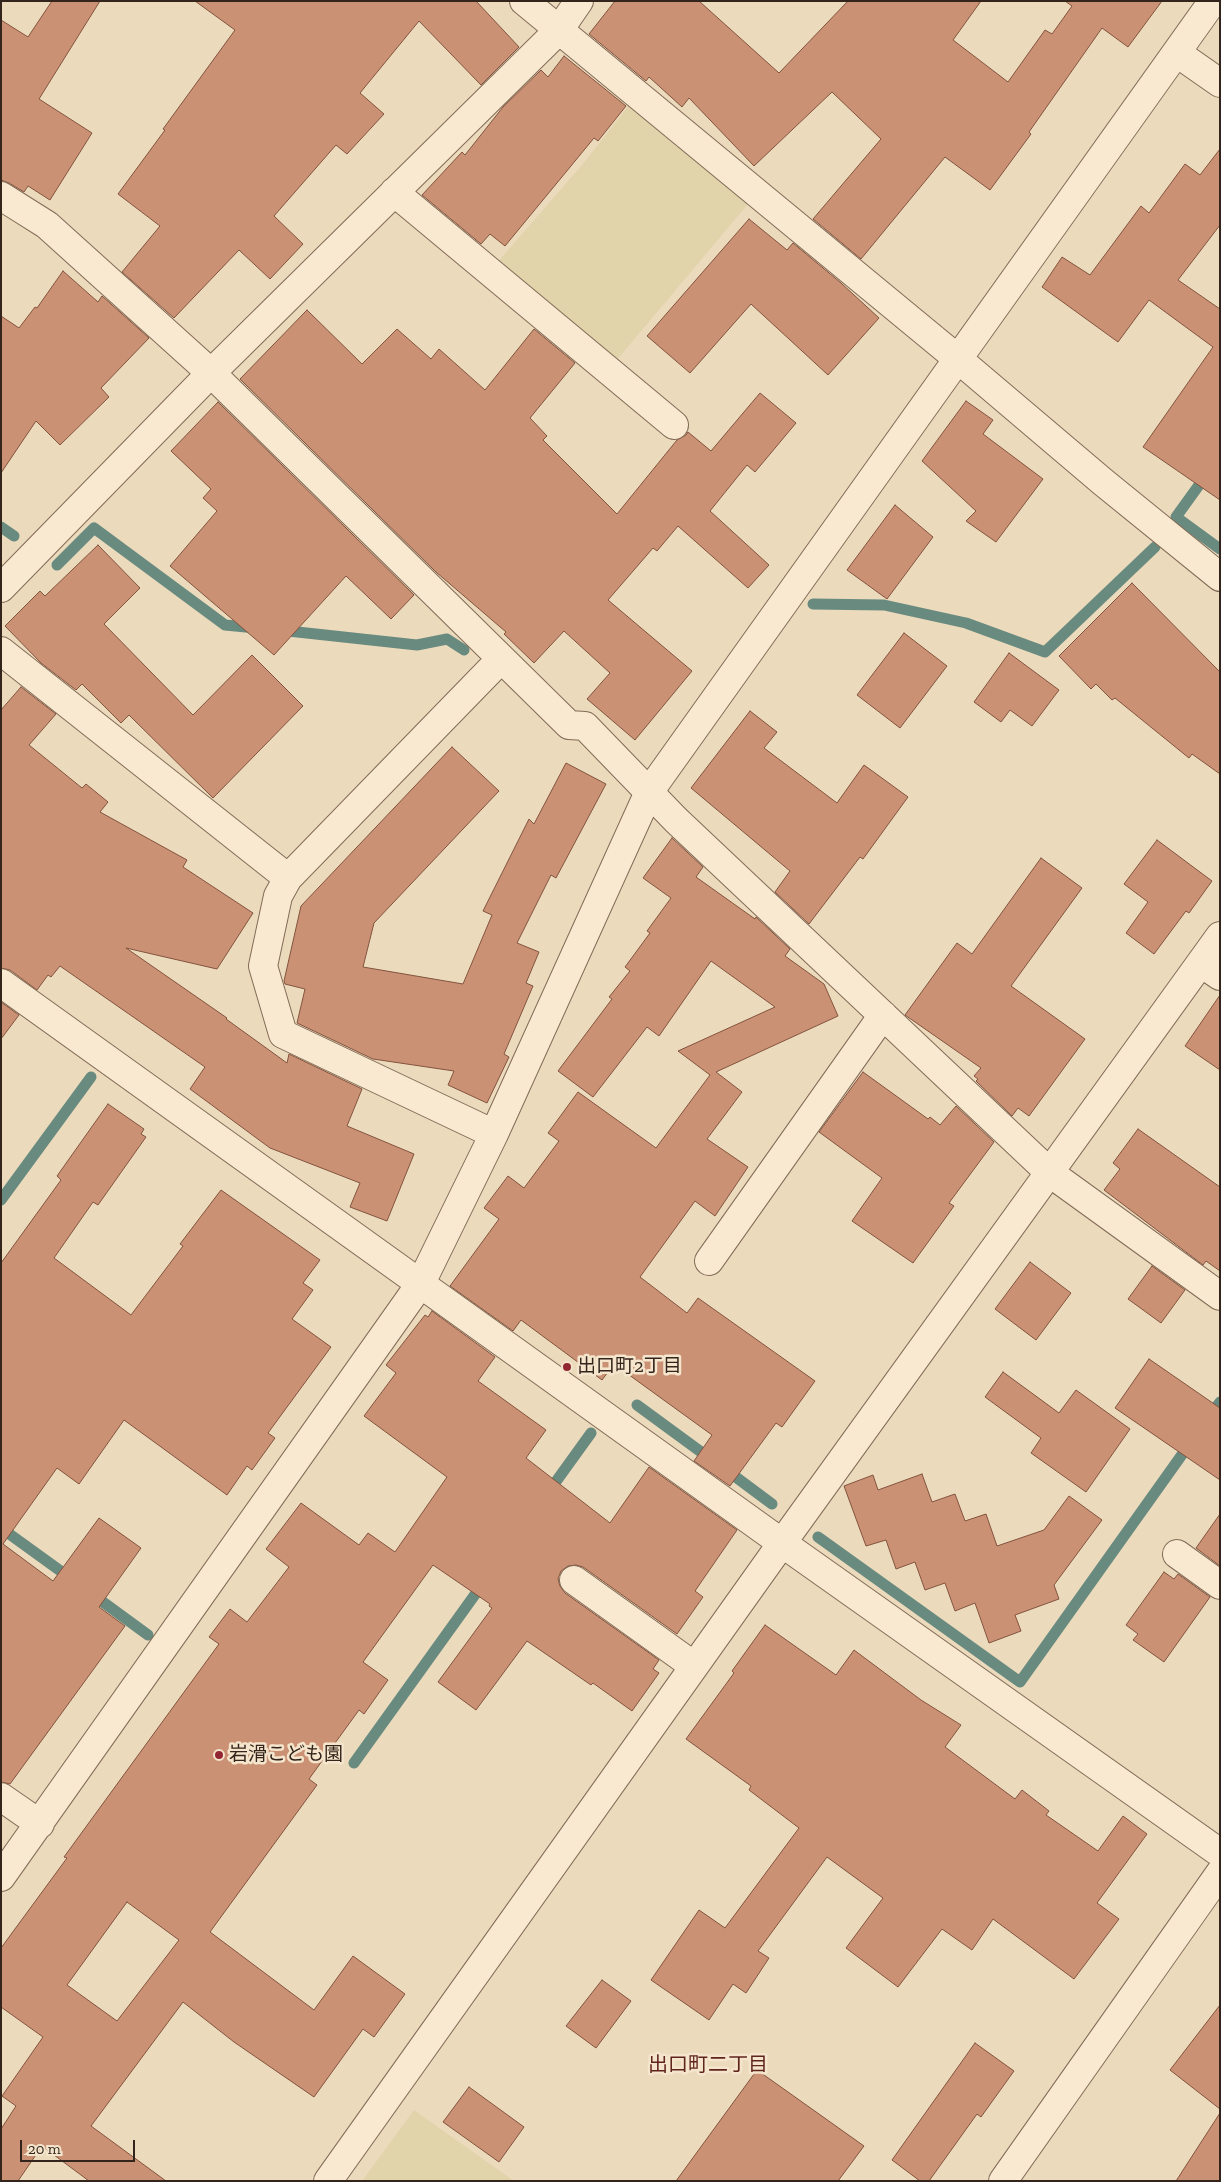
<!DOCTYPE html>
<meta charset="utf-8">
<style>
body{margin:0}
#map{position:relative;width:1221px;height:2182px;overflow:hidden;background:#ecdabd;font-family:"Zilla Slab",serif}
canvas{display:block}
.frame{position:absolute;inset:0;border:2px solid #33251b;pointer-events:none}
.scale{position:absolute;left:20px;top:2140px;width:115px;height:22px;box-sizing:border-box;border:2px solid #33251b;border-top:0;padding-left:6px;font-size:15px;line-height:18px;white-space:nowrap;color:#33251b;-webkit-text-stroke:4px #f4e5cc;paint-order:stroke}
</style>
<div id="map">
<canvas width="1221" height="2182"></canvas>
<div class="frame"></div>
<div class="scale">20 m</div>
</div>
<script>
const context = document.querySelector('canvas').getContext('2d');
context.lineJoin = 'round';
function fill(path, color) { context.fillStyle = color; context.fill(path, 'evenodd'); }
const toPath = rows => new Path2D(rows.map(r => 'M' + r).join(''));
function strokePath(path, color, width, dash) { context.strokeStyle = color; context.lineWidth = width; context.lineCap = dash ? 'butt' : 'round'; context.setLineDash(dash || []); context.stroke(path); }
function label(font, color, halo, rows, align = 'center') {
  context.font = font + ' "Zilla Slab","Noto Sans JP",serif'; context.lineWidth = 5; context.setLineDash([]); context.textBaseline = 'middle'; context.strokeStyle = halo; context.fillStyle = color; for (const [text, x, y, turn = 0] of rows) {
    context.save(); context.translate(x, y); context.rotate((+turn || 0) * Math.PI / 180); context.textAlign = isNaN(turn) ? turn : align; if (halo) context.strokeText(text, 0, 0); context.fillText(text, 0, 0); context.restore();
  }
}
fill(toPath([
 [630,104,748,204,616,361,495,265,582,165],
 [414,2110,514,2181,362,2181]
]), '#e1d4ab');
strokePath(toPath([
 [1207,474,1176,517,1220,549],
 [1,527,14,536],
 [57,565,94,528,225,625,256,628],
 [813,604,884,605,966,623,1045,652,1155,547],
 [279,630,417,645,447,639,464,650],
 [1,1200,91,1077],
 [637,1405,712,1460],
 [1208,1418,1220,1402],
 [725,1469,772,1504],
 [547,1494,591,1433],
 [1,1528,73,1580],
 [818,1537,1020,1682,1191,1442],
 [92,1594,148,1635],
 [354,1763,484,1582]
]), '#698b7f', 11);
const building = toPath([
 [52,1,100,1,39,99,92,133,50,200,28,186,24,192,9,183,1,180,1,20,28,37,52,1],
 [195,1,476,1,519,47,481,85,419,21,360,93,384,114,347,154,336,145,274,216,303,244,270,279,239,250,174,318,122,272,160,226,118,194,165,130,163,129,235,30,195,1],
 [615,1,699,1,779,73,848,1,981,1,953,40,1008,82,1045,30,1052,34,1072,6,1065,1,1162,1,1128,47,1102,28,1029,132,1031,134,990,190,945,157,861,259,813,219,881,139,832,92,754,166,689,98,682,107,649,77,646,81,589,34,615,1],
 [564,56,626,106,598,141,594,138,505,246,490,234,481,244,422,195,462,152,465,155,503,107,541,70,548,77,564,56],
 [1220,149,1220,225,1178,280,1220,309,1220,500,1143,447,1213,347,1149,300,1118,342,1042,287,1062,257,1090,275,1141,206,1149,213,1185,164,1200,175,1220,149],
 [749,219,787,250,793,243,841,283,879,318,828,375,751,304,690,373,647,336,749,219],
 [63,271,98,302,102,296,149,338,101,388,109,397,60,445,36,421,1,473,1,316,19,328,35,307,37,308,63,271],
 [307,310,362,364,397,329,431,359,439,349,485,390,534,329,575,363,530,418,547,436,543,440,617,514,677,440,686,435,688,432,711,451,760,393,796,423,755,472,747,465,710,511,769,565,748,588,678,526,657,551,653,548,608,600,692,671,635,740,587,699,610,673,564,631,534,663,504,634,506,632,436,572,240,379,307,310],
 [966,401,993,420,983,434,1043,479,996,542,966,521,976,511,922,461,966,401],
 [218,402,414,595,391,619,346,576,274,655,170,566,217,511,203,498,211,489,171,451,218,402],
 [895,505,933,537,887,599,847,570,895,505],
 [98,545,140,588,104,624,193,715,252,655,303,706,213,798,129,715,121,723,82,684,76,690,41,663,5,626,40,591,45,596,98,545],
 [1132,583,1220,672,1220,774,1192,754,1189,758,1115,698,1112,700,1096,684,1091,689,1059,656,1132,583],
 [904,633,947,666,900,728,857,695,904,633],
 [1009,653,1059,690,1032,726,1010,710,1001,722,974,702,1009,653],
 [21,687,56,714,29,745,82,788,86,784,108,802,100,812,187,860,183,867,253,913,217,969,126,948,227,1018,226,1019,287,1063,289,1054,362,1089,347,1126,414,1154,387,1221,350,1207,360,1183,270,1148,190,1089,205,1067,60,966,51,977,48,975,37,990,10,970,1,968,1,710,21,687],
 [750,711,777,732,764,748,837,803,864,765,908,797,863,859,860,857,809,924,775,892,790,871,691,788,750,711],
 [452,747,499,791,374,923,363,967,463,984,492,915,483,911,529,819,534,824,566,763,606,784,556,878,551,875,517,943,539,952,526,983,533,986,504,1054,509,1057,487,1103,448,1085,454,1071,373,1059,297,1023,305,989,285,984,284,981,301,906,452,747],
 [672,838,703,867,696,877,755,919,756,917,790,949,785,956,824,984,838,1016,716,1072,742,1092,707,1139,748,1167,715,1216,695,1201,640,1277,687,1313,698,1298,815,1381,782,1427,776,1423,730,1486,694,1461,712,1435,614,1364,602,1380,521,1320,513,1331,450,1286,499,1219,484,1208,508,1176,524,1188,559,1141,548,1133,578,1092,656,1148,710,1075,678,1051,775,1007,711,961,659,1036,647,1027,593,1097,558,1071,612,999,609,997,630,971,625,967,650,933,647,931,671,898,643,878,672,838],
 [1157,840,1212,881,1189,913,1186,911,1154,954,1126,933,1148,902,1124,884,1157,840],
 [1041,858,1082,888,1011,986,1085,1039,1029,1116,1018,1108,1012,1116,976,1081,978,1079,974,1076,981,1068,905,1015,957,943,972,954,1041,858],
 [1220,995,1220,1070,1185,1046,1220,995],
 [1,1002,19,1015,1,1039,1,1002],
 [863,1072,928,1119,930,1117,940,1125,956,1106,994,1142,949,1203,954,1206,913,1263,852,1221,882,1178,819,1132,863,1072],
 [108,1104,144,1129,141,1134,146,1137,98,1205,93,1202,54,1258,131,1315,183,1246,180,1244,221,1190,320,1260,303,1283,313,1290,292,1319,331,1347,268,1433,275,1438,252,1470,247,1466,227,1495,124,1420,79,1484,57,1468,3,1544,53,1581,99,1518,141,1548,99,1607,125,1626,10,1784,1,1782,1,1263,61,1180,57,1176,108,1104],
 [1138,1129,1220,1187,1220,1271,1206,1261,1203,1265,1104,1190,1120,1169,1113,1163,1138,1129],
 [1030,1262,1071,1293,1036,1340,995,1309,1030,1262],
 [1152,1266,1185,1290,1161,1323,1128,1299,1152,1266],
 [432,1311,495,1357,478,1381,546,1430,526,1458,610,1523,649,1467,737,1530,695,1591,703,1597,677,1634,583,1567,576,1565,568,1566,561,1571,558,1579,560,1586,565,1593,659,1660,653,1669,659,1673,632,1711,593,1683,591,1685,527,1641,476,1710,438,1682,492,1608,489,1606,490,1604,433,1565,363,1662,388,1680,364,1714,359,1710,309,1779,317,1785,210,1932,314,2010,353,1956,405,1994,374,2037,363,2029,314,2097,234,2042,183,2002,91,2126,166,2181,89,2181,42,2146,18,2181,1,2181,1,2129,16,2106,2,2096,43,2037,1,2007,1,1948,67,1858,64,1857,219,1644,209,1637,230,1609,247,1622,289,1567,266,1549,301,1503,359,1545,368,1533,395,1552,447,1477,364,1416,396,1373,386,1365,425,1315,428,1317,432,1311],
 [127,1902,179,1940,117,2021,67,1985,127,1902],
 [1149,1359,1220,1408,1220,1480,1115,1408,1149,1359],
 [1003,1372,1059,1413,1076,1390,1130,1429,1086,1492,1031,1453,1041,1438,985,1397,1003,1372],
 [922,1474,932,1502,955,1494,965,1521,986,1514,997,1546,1044,1530,1069,1496,1102,1520,1054,1585,1059,1599,1015,1615,1021,1631,989,1643,975,1603,955,1611,945,1583,925,1590,915,1562,896,1569,886,1540,866,1546,844,1486,873,1475,878,1490,922,1474],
 [1220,1514,1220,1566,1196,1548,1220,1514],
 [1164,1572,1174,1579,1178,1574,1210,1597,1164,1662,1133,1640,1138,1634,1126,1625,1164,1572],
 [765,1625,836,1675,854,1650,921,1700,961,1725,945,1747,1015,1799,1022,1790,1049,1811,1046,1815,1098,1851,1123,1816,1147,1834,1097,1903,1119,1919,1074,1979,993,1919,972,1950,942,1929,898,1987,846,1948,883,1898,827,1857,758,1951,769,1958,746,1993,733,1984,709,2020,651,1980,699,1910,725,1928,799,1828,749,1790,751,1786,686,1739,734,1673,732,1671,765,1625],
 [602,1980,631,2001,596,2048,566,2026,602,1980],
 [1220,2005,1220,2109,1170,2070,1220,2005],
 [975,2043,1014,2071,981,2117,977,2114,929,2181,920,2181,892,2160,975,2043],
 [757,2070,864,2146,838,2181,676,2181,757,2070],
 [469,2087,524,2127,499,2162,443,2122,469,2087],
 [1220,2113,1220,2181,1176,2181,1220,2113]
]);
fill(building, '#ca9174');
strokePath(building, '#82533d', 1);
const minor = toPath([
 [524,1,958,359,1103,482,1220,577],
 [1177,53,1220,83],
 [394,192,674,425],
 [1,196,47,225,211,373,569,725,585,726,676,820,1050,1173,1220,1296],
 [1,588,211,373,559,30,579,1],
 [1,651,288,878],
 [1201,963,1220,976],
 [1,983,782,1543,1220,1853],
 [494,1134,283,1034,263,966,278,896,288,878,501,659],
 [709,1261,883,1015],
 [1177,1554,1220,1585],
 [574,1580,694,1666],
 [1,1797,40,1824],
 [1,1877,421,1283,494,1134,649,792,1213,1],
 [328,2181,782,1543,1220,936],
 [1003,2181,1220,1873]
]);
strokePath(minor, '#836b57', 30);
strokePath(minor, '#f8e9d0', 28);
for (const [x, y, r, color] of [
 [567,1367,5,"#912831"],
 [219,1755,5,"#912831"]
]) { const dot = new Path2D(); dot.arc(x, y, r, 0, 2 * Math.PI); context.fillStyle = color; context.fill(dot); strokePath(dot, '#f4e5cc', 2); }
label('19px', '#33251b', '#f4e5cc', [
 ["出口町2丁目",577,1367],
 ["岩滑こども園",229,1755]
], 'left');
label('20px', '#5f241c', '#f4e5cc', [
 ["出口町二丁目",708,2065]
]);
</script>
